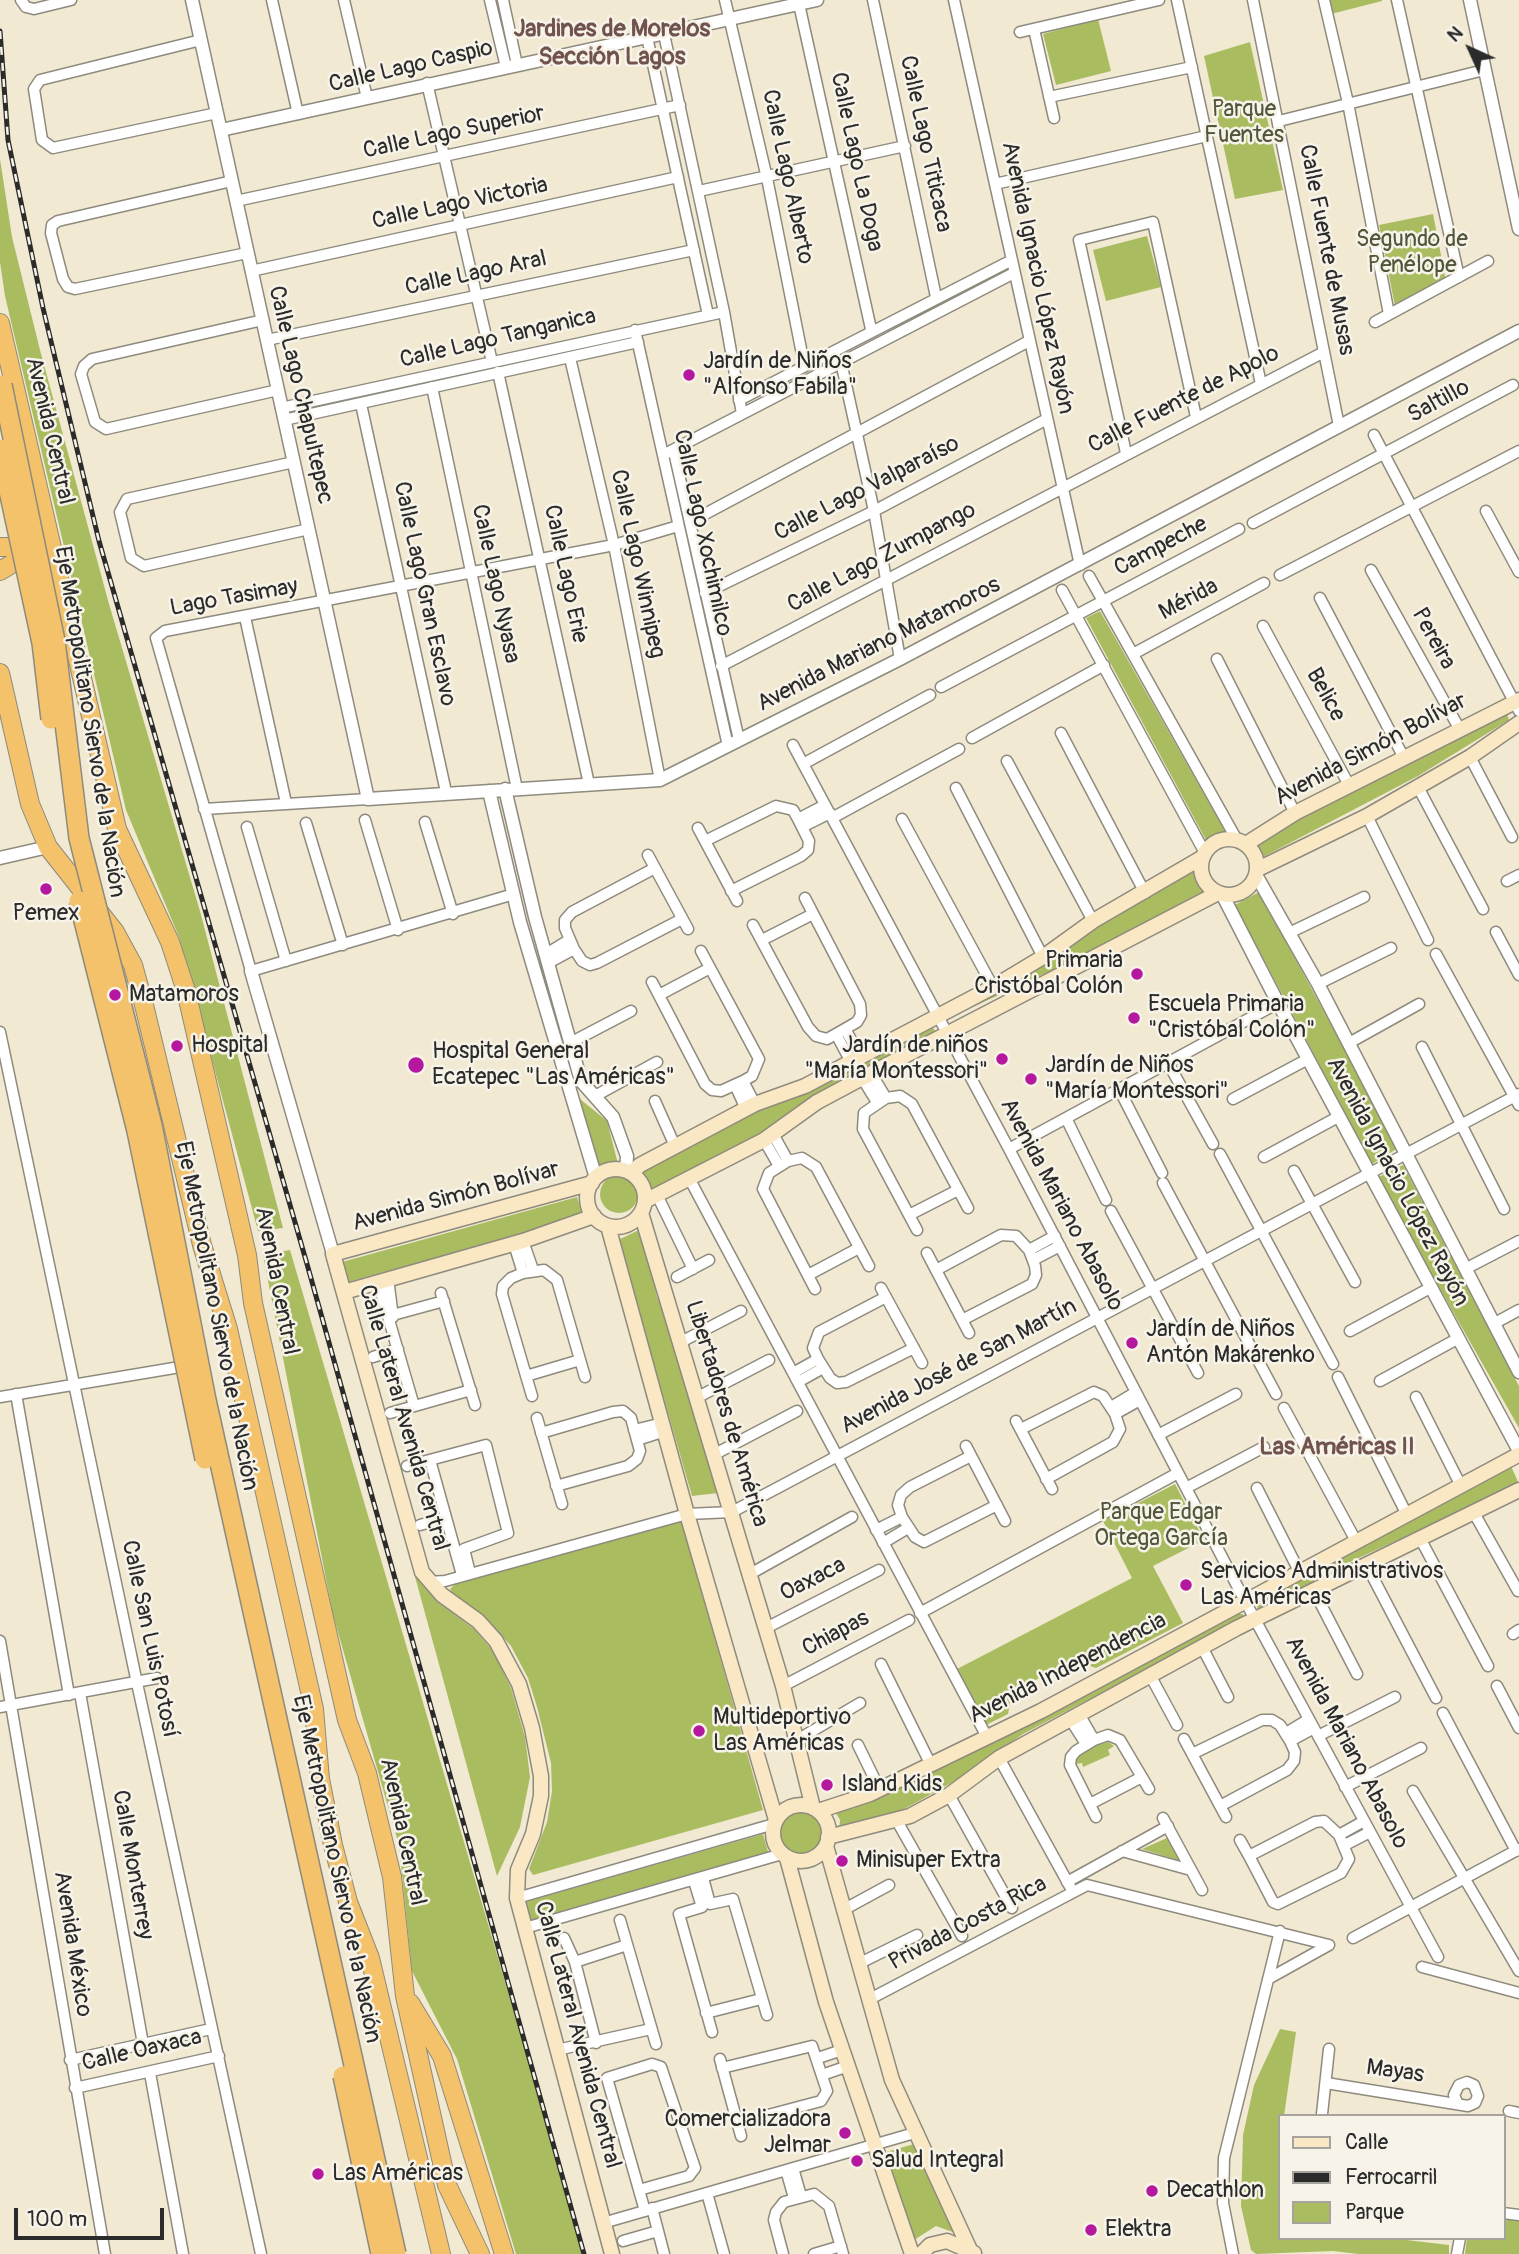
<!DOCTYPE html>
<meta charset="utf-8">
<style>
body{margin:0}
#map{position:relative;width:1519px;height:2254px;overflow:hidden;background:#f1e9d2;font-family:Pangolin,sans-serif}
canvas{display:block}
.legend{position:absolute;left:1278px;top:2114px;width:228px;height:126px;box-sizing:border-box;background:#f7f3e8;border:2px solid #a5a39c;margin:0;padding:9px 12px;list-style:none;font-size:21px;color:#2b2b2b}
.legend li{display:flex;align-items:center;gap:14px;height:35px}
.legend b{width:35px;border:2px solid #a5a39c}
.north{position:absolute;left:1435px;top:14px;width:70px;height:70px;-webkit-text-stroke:5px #f7f3e8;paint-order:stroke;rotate:315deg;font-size:19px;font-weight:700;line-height:28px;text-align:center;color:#2b2b2b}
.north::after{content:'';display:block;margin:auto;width:24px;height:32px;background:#2b2b2b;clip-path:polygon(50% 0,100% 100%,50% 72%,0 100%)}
.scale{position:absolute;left:14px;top:2208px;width:150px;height:32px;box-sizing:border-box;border:4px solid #2b2b2b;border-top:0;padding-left:9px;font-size:21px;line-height:24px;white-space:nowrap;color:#2b2b2b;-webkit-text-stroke:5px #f7f3e8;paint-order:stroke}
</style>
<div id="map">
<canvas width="1519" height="2254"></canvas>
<ul class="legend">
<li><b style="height:9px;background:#fae7c3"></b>Calle</li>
<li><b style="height:9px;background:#2b2b2b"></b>Ferrocarril</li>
<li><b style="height:19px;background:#aabc60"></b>Parque</li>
</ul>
<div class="north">N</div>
<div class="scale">100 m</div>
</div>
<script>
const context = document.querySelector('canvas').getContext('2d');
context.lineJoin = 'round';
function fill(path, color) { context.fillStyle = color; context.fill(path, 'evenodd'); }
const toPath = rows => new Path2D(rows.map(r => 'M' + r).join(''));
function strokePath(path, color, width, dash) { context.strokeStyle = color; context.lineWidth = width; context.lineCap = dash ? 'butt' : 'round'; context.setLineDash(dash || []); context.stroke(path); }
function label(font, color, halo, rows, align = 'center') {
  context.font = font + ' Pangolin,sans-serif'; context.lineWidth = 5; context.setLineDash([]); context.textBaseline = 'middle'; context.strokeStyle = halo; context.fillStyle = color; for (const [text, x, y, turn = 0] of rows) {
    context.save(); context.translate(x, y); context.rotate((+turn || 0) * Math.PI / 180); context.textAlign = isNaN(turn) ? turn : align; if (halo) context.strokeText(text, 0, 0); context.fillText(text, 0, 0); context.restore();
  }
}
fill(toPath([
 [1328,0,1382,0,1382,1,1331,14],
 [1098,19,1111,71,1056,85,1043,34],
 [1250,42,1283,190,1235,199,1204,56],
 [0,159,12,237,40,350,109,604,200,911,283,1228,258,1231,179,937,126,810,5,296,0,262],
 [1433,214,1446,281,1395,306,1379,225],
 [1147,236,1161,287,1106,301,1093,250],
 [1100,611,1225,831,1206,840,1086,618],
 [1507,713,1509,720,1418,776,1263,857,1251,841],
 [1196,869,1209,892,1126,936,947,1019,944,1013],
 [1259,892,1398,1148,1372,1164,1235,905],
 [932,1026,935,1031,816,1097,757,1138,653,1191,640,1171,757,1110,809,1093],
 [580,1099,607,1121,618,1164,597,1171],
 [1403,1165,1519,1386,1519,1428,1377,1178],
 '600 1194a19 19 0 1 1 38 0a19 19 0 1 1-38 0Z',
 [577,1197,583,1217,348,1282,342,1262],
 [641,1229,657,1297,673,1329,718,1493,692,1496,618,1240],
 [290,1250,521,2036,582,2254,516,2254,457,2059,412,1971,399,1845,333,1615,263,1255],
 [1510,1464,1519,1484,1339,1567,1260,1612,1255,1603],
 [1175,1484,1204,1540,1153,1566,1183,1623,1096,1668,1072,1660,1012,1693,1008,1714,986,1725,957,1669,1132,1578,1103,1521],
 [681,1519,763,1810,533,1875,529,1869,547,1822,552,1791,551,1763,537,1707,528,1678,511,1646,487,1620,453,1595,450,1589,456,1583],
 [414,1573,439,1603,474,1629,493,1651,511,1688,525,1737,530,1777,520,1827,497,1876],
 [1239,1614,1243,1614,1243,1618,1023,1734,958,1779,890,1817,839,1832,840,1820,833,1808,992,1743],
 [1108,1742,1114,1746,1108,1750,1110,1755,1083,1767,1082,1763,1076,1764,1073,1759,1095,1744],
 '779 1832a22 22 0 1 1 44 0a22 22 0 1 1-44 0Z',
 [763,1834,769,1855,528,1923,522,1903],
 [1167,1838,1181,1861,1142,1849],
 [1280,2029,1296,2032,1284,2116,1279,2116,1279,2238,1389,2238,1449,2245,1449,2254,1358,2254,1333,2251,1256,2254,1251,2250,1241,2206,1243,2135,1254,2085],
 [918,2143,958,2234,936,2226,914,2240,886,2152],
 [1503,2219,1519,2221,1519,2254,1465,2254,1467,2238,1503,2238]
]), '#aabc60');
const minor = toPath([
 [21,0,26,7,34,9,71,0],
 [272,0,298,114],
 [344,0,367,98],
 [490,0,506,67],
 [503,0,517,65],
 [725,0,767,178,804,364],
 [873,0,936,297],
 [954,0,1080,565],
 [1177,0,1261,384],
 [1253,0,1339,426],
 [1324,0,1348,103,1389,314],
 [1397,0,1459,277],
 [799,4,871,329],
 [1034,29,1054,118],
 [1020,32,1159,0],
 [664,34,724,312,742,414],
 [647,37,708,315],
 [201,40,40,80,34,89,42,140,53,148,217,113],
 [427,83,492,362],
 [1049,97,1192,67],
 [1279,121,1484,70],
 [232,181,58,221,52,225,51,233,63,279,68,287,75,289,247,253],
 [995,184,1207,136],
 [699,191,905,146],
 [236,201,680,105],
 [251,271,678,177],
 [263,320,92,359,84,366,81,374,95,422,106,429,278,390],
 [1375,322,1488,261],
 [635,330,728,746],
 [267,340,694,250],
 [570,358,614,545,660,780],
 [841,362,874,511,900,659],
 [498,372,589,784],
 [432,387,517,789],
 [739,400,1012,260],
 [361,404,446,792],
 [281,408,724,312],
 [284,420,638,342],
 [1374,435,1519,711],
 [674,452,739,740],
 [1126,453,1079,240,1153,222,1196,417],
 [663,455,1014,273],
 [294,462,127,499,120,512,131,558,144,566,309,529],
 [1486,511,1519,572],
 [690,522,1029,341],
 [1253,523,1513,385],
 [1371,570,1459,728],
 [1280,575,1519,451],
 [1089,576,1237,840],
 [1062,590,1205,853],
 [705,593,874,511,1047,419],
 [1320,598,1403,756],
 [245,617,286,803],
 [1263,626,1349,785],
 [1133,654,1264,583],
 [1217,659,1295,813],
 [721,666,1324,352],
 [941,687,1239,529],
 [1061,733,1145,893],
 [972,738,1104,665],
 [793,745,1009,1149,1245,1601,1438,1957],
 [1470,757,1512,837],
 [1007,761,1093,921],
 [803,764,930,695],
 [1418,787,1483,909],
 [956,788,1043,957],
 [204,809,368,799],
 [1367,816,1428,940],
 [832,818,959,749],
 [798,819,825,805],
 [902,819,993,987],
 [365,820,398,930],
 [425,822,453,914],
 [306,823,343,945],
 [247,827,286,961],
 [802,827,830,813],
 [698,828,737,901],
 [705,841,776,806,793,810,798,819,809,841,808,850,801,856,731,891],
 [648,855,688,929],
 [655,868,572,912,565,920,565,928,574,949,582,961,590,965,597,963,682,919],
 [1507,881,1519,875],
 [514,894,251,971,156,638,165,631,614,545,678,526],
 [753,925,808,1027,816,1036,827,1039,836,1034,857,1022,861,1015,860,1004,805,898],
 [1496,932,1519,975],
 [1289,933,1364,897],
 [762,940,813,914],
 [546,954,569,940],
 [1436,954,1519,1105],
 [548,963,574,949],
 [652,982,705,1084,712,1090,721,1091,743,1081,752,1076,759,1059,701,951],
 [1318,984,1391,948],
 [659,995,710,968],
 [845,1029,861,1057],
 [0,1032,137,1683,261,2254],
 [836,1034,851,1062],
 [570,1043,631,1011],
 [1349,1043,1419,1004],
 [1422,1047,1504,1209],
 [1168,1063,1213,1144],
 [871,1073,886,1098],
 [862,1078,877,1102],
 [743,1081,755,1104],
 [735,1085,746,1109],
 [1119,1089,1162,1173],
 [595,1096,657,1062],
 [1233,1099,1308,1059],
 [655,1101,675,1146],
 [1066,1118,1106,1200],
 [773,1134,788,1161],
 [764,1140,779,1166],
 [1009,1149,1278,1003],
 [1220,1154,1333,1364],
 [1264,1157,1338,1117],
 [1294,1171,1355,1282],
 [689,1178,987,1737],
 [1163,1183,1276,1394],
 [657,1195,693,1269],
 [1111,1211,1198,1373],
 [909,1215,958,1190],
 [917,1230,863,1129,864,1113,886,1098,900,1096,912,1104,968,1208],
 [523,1241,533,1270],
 [514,1244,523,1273],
 [1029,1250,1055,1236],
 [927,1253,969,1333],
 [1033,1260,1060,1246],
 [1467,1268,1519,1241],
 [936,1270,1001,1235,1016,1236,1029,1250,1035,1266,1036,1275,1032,1284,962,1320],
 [808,1275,859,1248],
 [677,1277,709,1260],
 [388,1279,393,1317],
 [378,1282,414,1406],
 [881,1288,922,1363],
 [815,1289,763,1189,769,1173,788,1161,802,1158,816,1167,869,1266],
 [441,1293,475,1405],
 [886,1297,819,1332,813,1348,818,1359,830,1378,837,1383,846,1382,914,1348],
 [389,1316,444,1301],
 [1495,1323,1519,1310],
 [1350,1331,1430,1288],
 [681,1342,741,1311],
 [373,1357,398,1349],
 [793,1373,818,1359],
 [526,1376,580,1360],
 [1338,1377,1406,1513],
 [1380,1381,1457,1339],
 [798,1382,823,1368],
 [16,1394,69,1695],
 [532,1396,502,1294,503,1286,511,1278,523,1273,544,1270,557,1280,585,1377],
 [0,1397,180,1367],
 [698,1397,769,1360],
 [1416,1397,1460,1484],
 [1111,1407,1136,1392],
 [1284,1408,1356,1541],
 [390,1413,471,1390],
 [1115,1414,1140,1400],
 [537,1418,562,1504],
 [1016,1421,1052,1489],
 [1021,1429,1094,1392,1103,1396,1115,1414,1120,1429,1113,1442,1046,1479],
 [634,1430,663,1423],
 [541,1433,613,1412,623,1411,631,1418,640,1451,637,1459,628,1466,556,1486],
 [1158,1435,1236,1394],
 [637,1440,665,1431],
 [966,1446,1005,1521],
 [715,1454,797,1411],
 [971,1456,910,1487,901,1495,898,1505,902,1517,915,1537,924,1542,997,1505],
 [430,1460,462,1575],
 [407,1466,486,1445,508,1533,464,1549,470,1573],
 [1186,1488,1264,1447],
 [1257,1488,1300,1573],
 [1474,1513,1518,1591],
 [420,1525,445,1518],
 [876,1530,902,1517],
 [1421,1540,1488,1666],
 [883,1543,908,1528],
 [1367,1566,1436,1698],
 [750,1574,852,1517],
 [429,1582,445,1581,687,1514,732,1512,1519,1094],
 [1313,1589,1357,1674],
 [920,1613,1178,1473],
 [766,1628,879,1570],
 [1513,1634,1519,1630],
 [0,1641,105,2254],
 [1202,1647,1228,1697],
 [881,1664,930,1763],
 [1150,1675,1177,1725],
 [783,1686,909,1620],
 [1497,1686,1519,1728],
 [80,1693,143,2044],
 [0,1707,157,1678],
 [1443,1713,1516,1851],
 [1079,1714,1094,1740],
 [1070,1719,1086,1744],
 [1286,1733,1309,1719],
 [1318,1736,1395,1697],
 [1184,1739,1226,1817],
 [797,1740,860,1703],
 [1290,1741,1314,1728],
 [858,1745,880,1790],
 [1192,1754,1262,1720,1272,1720,1280,1725,1290,1741,1295,1752,1294,1761,1287,1770,1220,1806],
 [999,1758,1073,1892],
 [1345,1787,1421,1748],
 [1413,1791,1519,1971],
 [949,1795,1012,1908],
 [1090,1804,1142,1777],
 [1096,1817,1070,1765,1071,1757,1076,1751,1094,1740,1108,1735,1120,1740,1149,1789],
 [1163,1818,1202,1890],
 [897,1821,962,1936],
 [1339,1835,1364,1821],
 [1240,1840,1249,1856,1273,1902,1278,1904,1341,1873,1349,1859,1339,1835,1324,1821,1315,1822,1249,1856],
 [1345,1845,1370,1832],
 [1122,1851,1191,1870],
 [703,1878,710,1904,733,1899,767,2015],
 [694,1881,702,1907,679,1914,712,2032],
 [1067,1882,1168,1826],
 [517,1898,774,1824],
 [843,1910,889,1885],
 [620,1920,656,2044],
 [525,1928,782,1854],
 [564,1938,575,1962,596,2043],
 [1353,1938,1519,1849],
 [575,1962,627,1945],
 [858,1964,917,1935],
 [1422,1967,1519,1993],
 [1268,1979,1329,1945],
 [868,2000,1087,1885,1329,1945],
 [706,2013,761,1999],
 [557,2050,651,2029],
 [818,2058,842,2050],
 [720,2059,741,2136],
 [70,2060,211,2029],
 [722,2068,812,2046,827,2091,821,2101,738,2123],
 [150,2073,183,2254],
 [822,2075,848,2066],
 [1326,2083,1468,2106,1475,2103,1478,2096,1474,2085,1467,2082,1459,2085,1454,2095,1457,2102],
 [75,2088,219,2056],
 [1509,2111,1519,2113],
 [1322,2114,1329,2049],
 [793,2168,801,2196],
 [786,2170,794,2198],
 [639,2190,689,2176,695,2168,661,2067,652,2064,607,2078,645,2211],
 [707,2193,724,2254],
 [652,2208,664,2254],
 [1503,2213,1519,2215],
 [603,2223,918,2132],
 [623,2241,658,2231],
 [783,2254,774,2220,776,2212,784,2202,814,2194,829,2206,843,2254],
 [814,2254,841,2246],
 [1233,2254,1223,2203,1224,2158,1280,1931],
 [1457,2254,1460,2238]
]);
const tertiary = toPath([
 [192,0,368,799,660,780,900,659,1519,331],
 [1470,0,1519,229],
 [221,130,817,0],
 [505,789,535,917,581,1081,613,1117,627,1156,626,1171],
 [489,791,520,922,596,1178],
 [0,858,48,847],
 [1256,875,1318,984,1519,1372],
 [1222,894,1278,1003,1519,1451],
 [251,971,333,1254]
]);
const secondary = toPath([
 '1201 867a28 28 0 1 1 56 0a28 28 0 1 1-56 0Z',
 [1246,844,1295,813,1519,700],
 [1258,869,1367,816,1470,757,1519,723],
 '587 1198a29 29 0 1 1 58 0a29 29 0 1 1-58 0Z',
 [631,1173,640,1165,755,1104,805,1086,993,987,1043,957,1093,921,1203,857],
 [592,1183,333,1254,422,1572,442,1595,478,1621,496,1641,519,1684,532,1728,541,1776,541,1796,533,1834,518,1870,517,1898,612,2254],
 [645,1201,764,1140,817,1102,862,1078,1218,893],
 [641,1213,783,1686,813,1808],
 [608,1226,687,1514,776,1820],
 [344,1292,523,1241,594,1216],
 '773 1833a28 28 0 1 1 56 0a28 28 0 1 1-56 0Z',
 [818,1811,870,1794,1041,1711,1518,1455],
 [828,1837,910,1816,949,1795,999,1758,1237,1628,1519,1490],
 [826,1846,892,2080,970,2250],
 [787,1858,826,2002,912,2254],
 [921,2254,930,2245,947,2241,974,2253]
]);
const trunk = toPath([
 [0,323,117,829,170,942,186,991,247,1255,253,1303,347,1720,367,1773,392,1877,405,1996,447,2185,480,2254],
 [0,547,13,547,30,534],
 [0,571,15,562,38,565],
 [0,673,30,804,48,847,115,932,133,965,144,1005,202,1245,228,1329,314,1709,320,1779,333,1845,348,1902,370,1958,441,2254],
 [410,2003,442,2056,504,2254]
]);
strokePath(minor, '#8e8a7e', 13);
strokePath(tertiary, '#8e8a7e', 15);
strokePath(secondary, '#8e8a7e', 17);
strokePath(trunk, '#8e8a7e', 20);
strokePath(minor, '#fff', 10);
strokePath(tertiary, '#fff', 12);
strokePath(secondary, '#fae7c3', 14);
strokePath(trunk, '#f3c26a', 18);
const rail = toPath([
 [0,31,8,140,43,308,99,541,307,1264,584,2254]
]);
strokePath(rail, '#2b2b2b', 5);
strokePath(rail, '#f7f3e8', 2.5, [8]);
const motorwayBridge = toPath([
 [2,385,55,641,79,838,152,1125,206,1400,396,2254],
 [0,449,42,643,51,719],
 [79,901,137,1131,205,1459],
 [343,2076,381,2254]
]);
strokePath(motorwayBridge, '#8e8a7e', 22, []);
strokePath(motorwayBridge, '#f3c26a', 19);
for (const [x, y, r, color] of [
 [689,375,7,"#b5179e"],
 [46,889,7,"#b5179e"],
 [1137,974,7,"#b5179e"],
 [115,995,7,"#b5179e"],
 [1134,1018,7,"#b5179e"],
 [177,1046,7,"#b5179e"],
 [1002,1059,7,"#b5179e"],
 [416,1065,9,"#b5179e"],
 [1031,1079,7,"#b5179e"],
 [1132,1343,7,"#b5179e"],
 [1186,1585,7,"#b5179e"],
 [699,1731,7,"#b5179e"],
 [827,1785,7,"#b5179e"],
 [842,1861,7,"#b5179e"],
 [845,2133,7,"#b5179e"],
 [857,2161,7,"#b5179e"],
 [318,2174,7,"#b5179e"],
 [1152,2191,7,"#b5179e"],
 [1091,2230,7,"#b5179e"]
]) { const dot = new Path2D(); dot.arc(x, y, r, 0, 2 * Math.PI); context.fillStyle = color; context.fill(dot); strokePath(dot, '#f7f3e8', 2.5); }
label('23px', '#2b2b2b', '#f7f3e8', [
 ["Calle Lago Caspio",411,67,-13],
 ["Calle Lago Superior",454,133,-12],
 ["Calle Lago Titicaca",925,144,78],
 ["Calle Lago La Doga",856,162,78],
 ["Calle Lago Alberto",787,177,78],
 ["Calle Lago Victoria",460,204,-12],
 ["Calle Fuente de Musas",1326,250,79],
 ["Calle Lago Aral",476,274,-12],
 ["Avenida Ignacio López Rayón",1037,278,78],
 ["Calle Lago Tanganica",498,339,-13],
 ["Calle Lago Chapultepec",300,395,77],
 ["Calle Fuente de Apolo",1184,400,-27],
 ["Saltillo",1439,402,-28],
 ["Avenida Central",49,431,77],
 ["Calle Lago Valparaíso",867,489,-27],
 ["Calle Lago Xochimilco",702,533,78],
 ["Campeche",1161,547,-28],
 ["Calle Lago Zumpango",882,558,-28],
 ["Calle Lago Winnipeg",637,564,78],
 ["Calle Lago Erie",565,574,78],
 ["Calle Lago Nyasa",495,584,78],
 ["Calle Lago Gran Esclavo",424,594,78],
 ["Lago Tasimay",234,598,-10],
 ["Mérida",1189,600,-28],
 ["Pereira",1433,639,61],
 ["Avenida Mariano Matamoros",879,645,-27],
 ["Belice",1325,695,61],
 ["Eje Metropolitano Siervo de la Nación",89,722,81],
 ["Avenida Simón Bolívar",1371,750,-28],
 ["Avenida Ignacio López Rayón",1397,1182,62],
 ["Avenida Simón Bolívar",456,1197,-15],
 ["Avenida Mariano Abasolo",1061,1205,62],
 ["Avenida Central",276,1281,79],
 ["Eje Metropolitano Siervo de la Nación",216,1316,79],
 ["Avenida José de San Martín",959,1367,-28],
 ["Libertadores de América",726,1414,73],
 ["Calle Lateral Avenida Central",403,1418,74],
 ["Oaxaca",813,1580,-27],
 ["Chiapas",836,1634,-28],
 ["Calle San Luis Potosí",149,1639,78],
 ["Avenida Independencia",1068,1669,-27],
 ["Avenida Mariano Abasolo",1346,1743,62],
 ["Avenida Central",402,1832,78],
 ["Calle Monterrey",132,1865,80],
 ["Eje Metropolitano Siervo de la Nación",336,1869,78],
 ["Privada Costa Rica",968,1924,-28],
 ["Avenida México",72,1944,81],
 ["Calle Lateral Avenida Central",577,2035,75],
 ["Calle Oaxaca",142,2051,-13],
 ["Mayas",1395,2072,8]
]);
label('23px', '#51563b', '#f7f3e8', [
 ["Parque",1244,110],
 ["Fuentes",1244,136],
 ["Segundo de",1412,240],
 ["Penélope",1412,266],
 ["Parque Edgar",1161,1513],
 ["Ortega García",1161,1539]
]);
label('23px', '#2b2b2b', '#f7f3e8', [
 ["Jardín de Niños",703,362],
 ["\"Alfonso Fabila\"",703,388],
 ["Pemex",46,914,"center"],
 ["Primaria",1123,961,"right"],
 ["Cristóbal Colón",1123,987,"right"],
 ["Matamoros",129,995],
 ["Escuela Primaria",1148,1005],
 ["\"Cristóbal Colón\"",1148,1031],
 ["Hospital",191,1046],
 ["Jardín de niños",988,1046,"right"],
 ["\"María Montessori\"",988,1072,"right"],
 ["Hospital General",432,1052],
 ["Ecatepec \"Las Américas\"",432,1078],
 ["Jardín de Niños",1045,1066],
 ["\"María Montessori\"",1045,1092],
 ["Jardín de Niños",1146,1330],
 ["Antón Makárenko",1146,1356],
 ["Servicios Administrativos",1200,1572],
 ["Las Américas",1200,1598],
 ["Multideportivo",713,1718],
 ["Las Américas",713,1744],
 ["Island Kids",841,1785],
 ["Minisuper Extra",856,1861],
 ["Comercializadora",831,2120,"right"],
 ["Jelmar",831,2146,"right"],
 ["Salud Integral",871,2161],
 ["Las Américas",332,2174],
 ["Decathlon",1166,2191],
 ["Elektra",1105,2230]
], 'left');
label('bold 24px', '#71534e', '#f7f3e8', [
 ["Jardines de Morelos",612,30],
 ["Sección Lagos",612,58],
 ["Las Américas II",1337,1448]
]);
</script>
